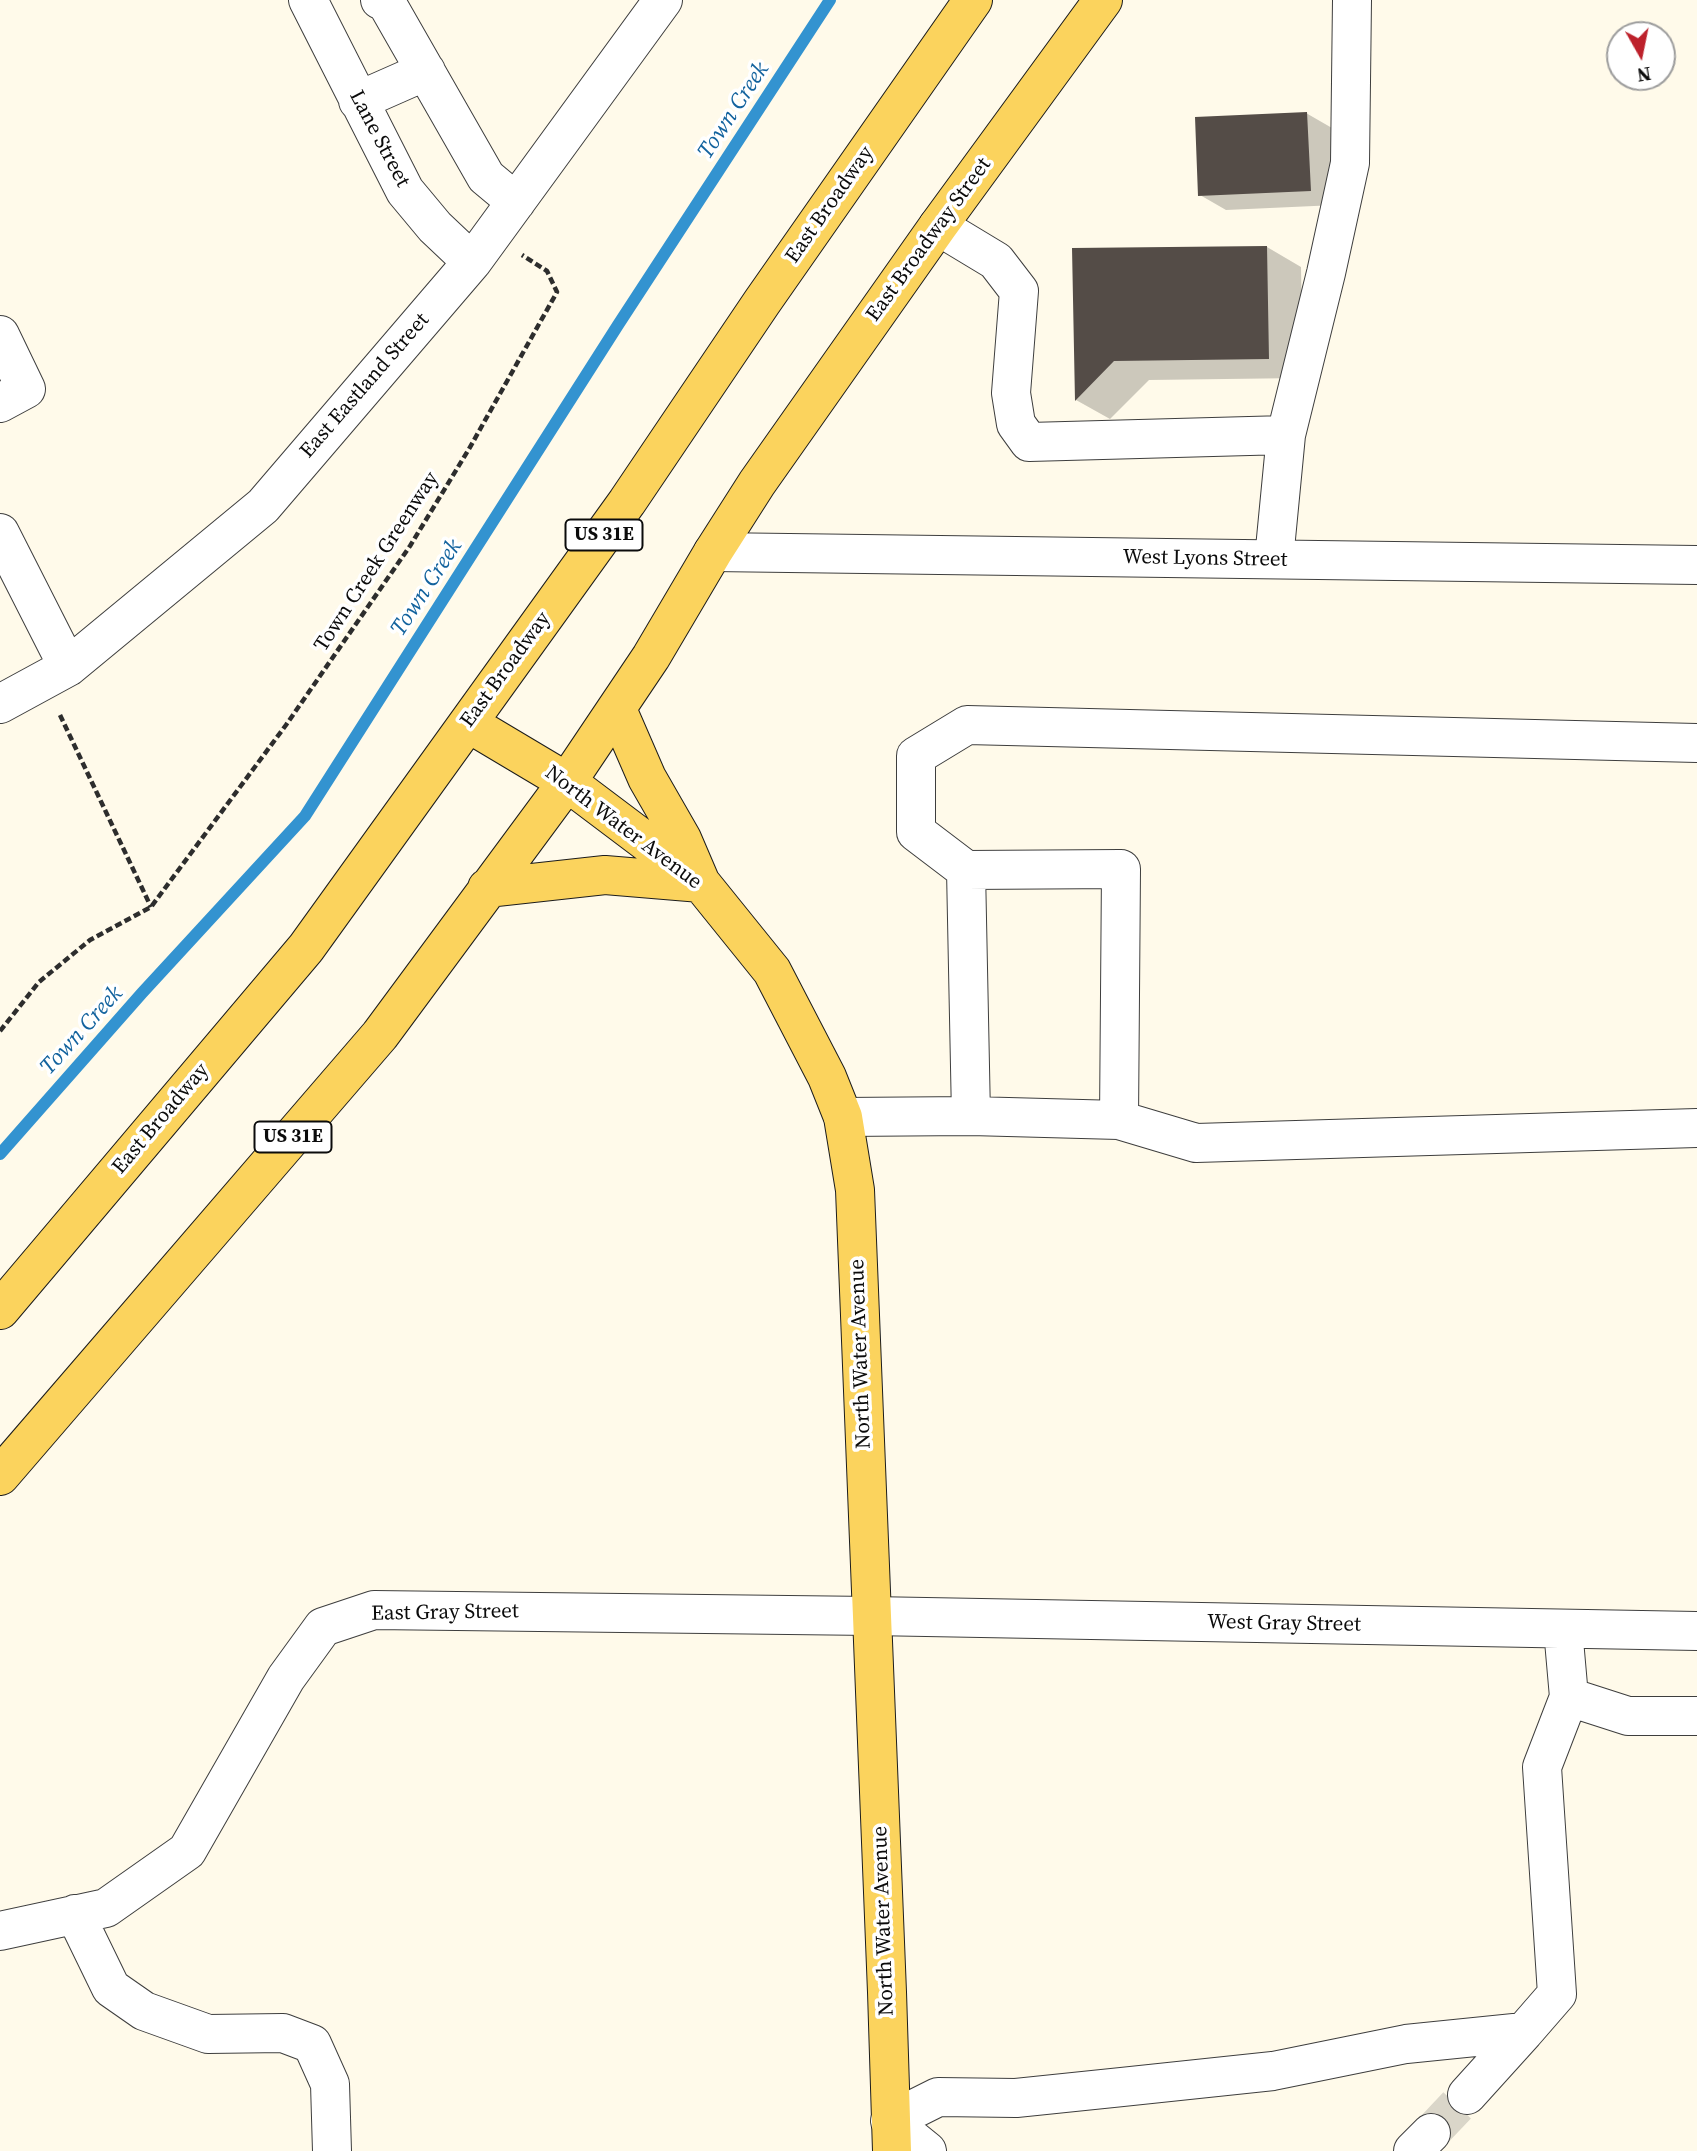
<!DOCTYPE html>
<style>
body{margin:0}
#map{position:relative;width:1697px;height:2151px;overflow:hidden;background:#fffaea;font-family:"Source Serif 4",serif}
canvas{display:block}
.north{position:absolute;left:1606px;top:21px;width:70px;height:70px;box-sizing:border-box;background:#fff;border:2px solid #9d9d9d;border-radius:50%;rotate:171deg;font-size:19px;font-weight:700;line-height:28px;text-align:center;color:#0b0b0b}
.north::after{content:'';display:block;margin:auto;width:24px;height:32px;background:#bd212b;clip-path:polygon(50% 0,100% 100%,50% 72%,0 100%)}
</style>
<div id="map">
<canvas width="1697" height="2151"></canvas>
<div class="north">N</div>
</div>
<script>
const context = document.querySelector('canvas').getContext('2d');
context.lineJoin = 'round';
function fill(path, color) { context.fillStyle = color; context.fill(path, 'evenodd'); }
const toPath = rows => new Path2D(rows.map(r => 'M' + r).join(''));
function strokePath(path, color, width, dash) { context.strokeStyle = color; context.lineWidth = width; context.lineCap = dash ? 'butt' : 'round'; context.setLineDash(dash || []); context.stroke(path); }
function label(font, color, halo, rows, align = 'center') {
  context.font = font + ' "Source Serif 4",serif'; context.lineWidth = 7; context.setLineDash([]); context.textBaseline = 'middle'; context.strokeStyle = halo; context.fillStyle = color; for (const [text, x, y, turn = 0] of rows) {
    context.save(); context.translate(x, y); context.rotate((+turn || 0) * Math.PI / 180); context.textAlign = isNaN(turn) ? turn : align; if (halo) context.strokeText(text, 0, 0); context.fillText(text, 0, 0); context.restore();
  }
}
fill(toPath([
 [1306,113,1332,128,1336,205,1226,210,1200,195],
 [1267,247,1301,267,1303,378,1149,380,1110,419,1076,400,1074,250]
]), '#0003');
strokePath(toPath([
 [0,1154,142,993,305,816,618,325,830,0]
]), '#3393d0', 12);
fill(toPath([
 [1307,112,1311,191,1198,196,1195,117],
 [1267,246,1269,359,1114,361,1075,401,1072,248]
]), '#544c47');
strokePath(toPath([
 [1431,2133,1467,2095]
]), '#dad6c9', 38, [38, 19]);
const minor = toPath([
 [308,0,405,191,435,227,472,262],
 [380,0,386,2,486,177,516,202],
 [358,101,426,71],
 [938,226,996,261,1019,291,1011,393,1016,424,1029,442,1286,435,1326,273,1350,163,1352,0],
 [0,335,26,389,0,403],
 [0,533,68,667],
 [713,552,1697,565],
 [1274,559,1286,435],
 [0,704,68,667,263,506,472,262,663,0],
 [966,870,1121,869,1119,1120],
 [971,1116,966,870,916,832,916,756,967,725,1697,743],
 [843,1117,971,1116,1119,1120,1196,1143,1697,1128],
 [1569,1697,1628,1716,1697,1716],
 [75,1914,111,1988,144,2011,208,2034,283,2033,312,2044,330,2084,332,2151],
 [0,1931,106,1908,187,1851,286,1678,323,1627,374,1610,871,1616,1697,1631],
 [1467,2095,1524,2032],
 [927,2151,890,2121,938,2097,1016,2098,1122,2087,1273,2071,1406,2044,1524,2032,1557,1994,1542,1767,1569,1697,1563,1629],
 [1413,2151,1431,2133]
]);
const major = toPath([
 [617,709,647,778,682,839,700,881],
 [468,723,567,782,701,883,772,971,827,1077,843,1117,855,1190,887,1992,892,2151],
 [487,888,605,875,701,883],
 [0,1310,306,948,627,502,762,302,973,0],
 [0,1476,380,1035,567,782,651,657,713,552,757,483,938,226,1103,0]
]);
strokePath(minor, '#3e3e3e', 40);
strokePath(major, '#1c1c1c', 40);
strokePath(toPath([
 [60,715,151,907],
 [0,1031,39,982,90,940,151,907,286,725,410,546,469,449,557,292,547,271,522,255]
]), '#2d2d2d', 4.5, [7, 3.5]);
strokePath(minor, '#fff', 38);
strokePath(major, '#fbd35d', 38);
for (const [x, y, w] of [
 [604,535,77],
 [293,1137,77]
]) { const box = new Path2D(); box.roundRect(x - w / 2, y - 15.5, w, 31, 5); context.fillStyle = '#fff'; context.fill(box); strokePath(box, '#0b0b0b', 2); }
label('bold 19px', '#0b0b0b', null, [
 ["US 31E",604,535],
 ["US 31E",293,1137]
]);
label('21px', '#0b0b0b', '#fff', [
 ["Lane Street",379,139,62],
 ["East Broadway",830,205,-55],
 ["East Broadway Street",929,240,-54],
 ["East Eastland Street",365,386,-49],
 ["West Lyons Street",1205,559,1],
 ["Town Creek Greenway",377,562,-57],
 ["East Broadway",506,670,-54],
 ["North Water Avenue",623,828,37],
 ["East Broadway",161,1119,-50],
 ["North Water Avenue",861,1354,-92],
 ["East Gray Street",445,1613,-1],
 ["West Gray Street",1284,1624,1],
 ["North Water Avenue",884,1921,-92]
]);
label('italic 23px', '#13639e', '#fff', [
 ["Town Creek",734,111,-57],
 ["Town Creek",427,588,-57],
 ["Town Creek",82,1031,-48]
]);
</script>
